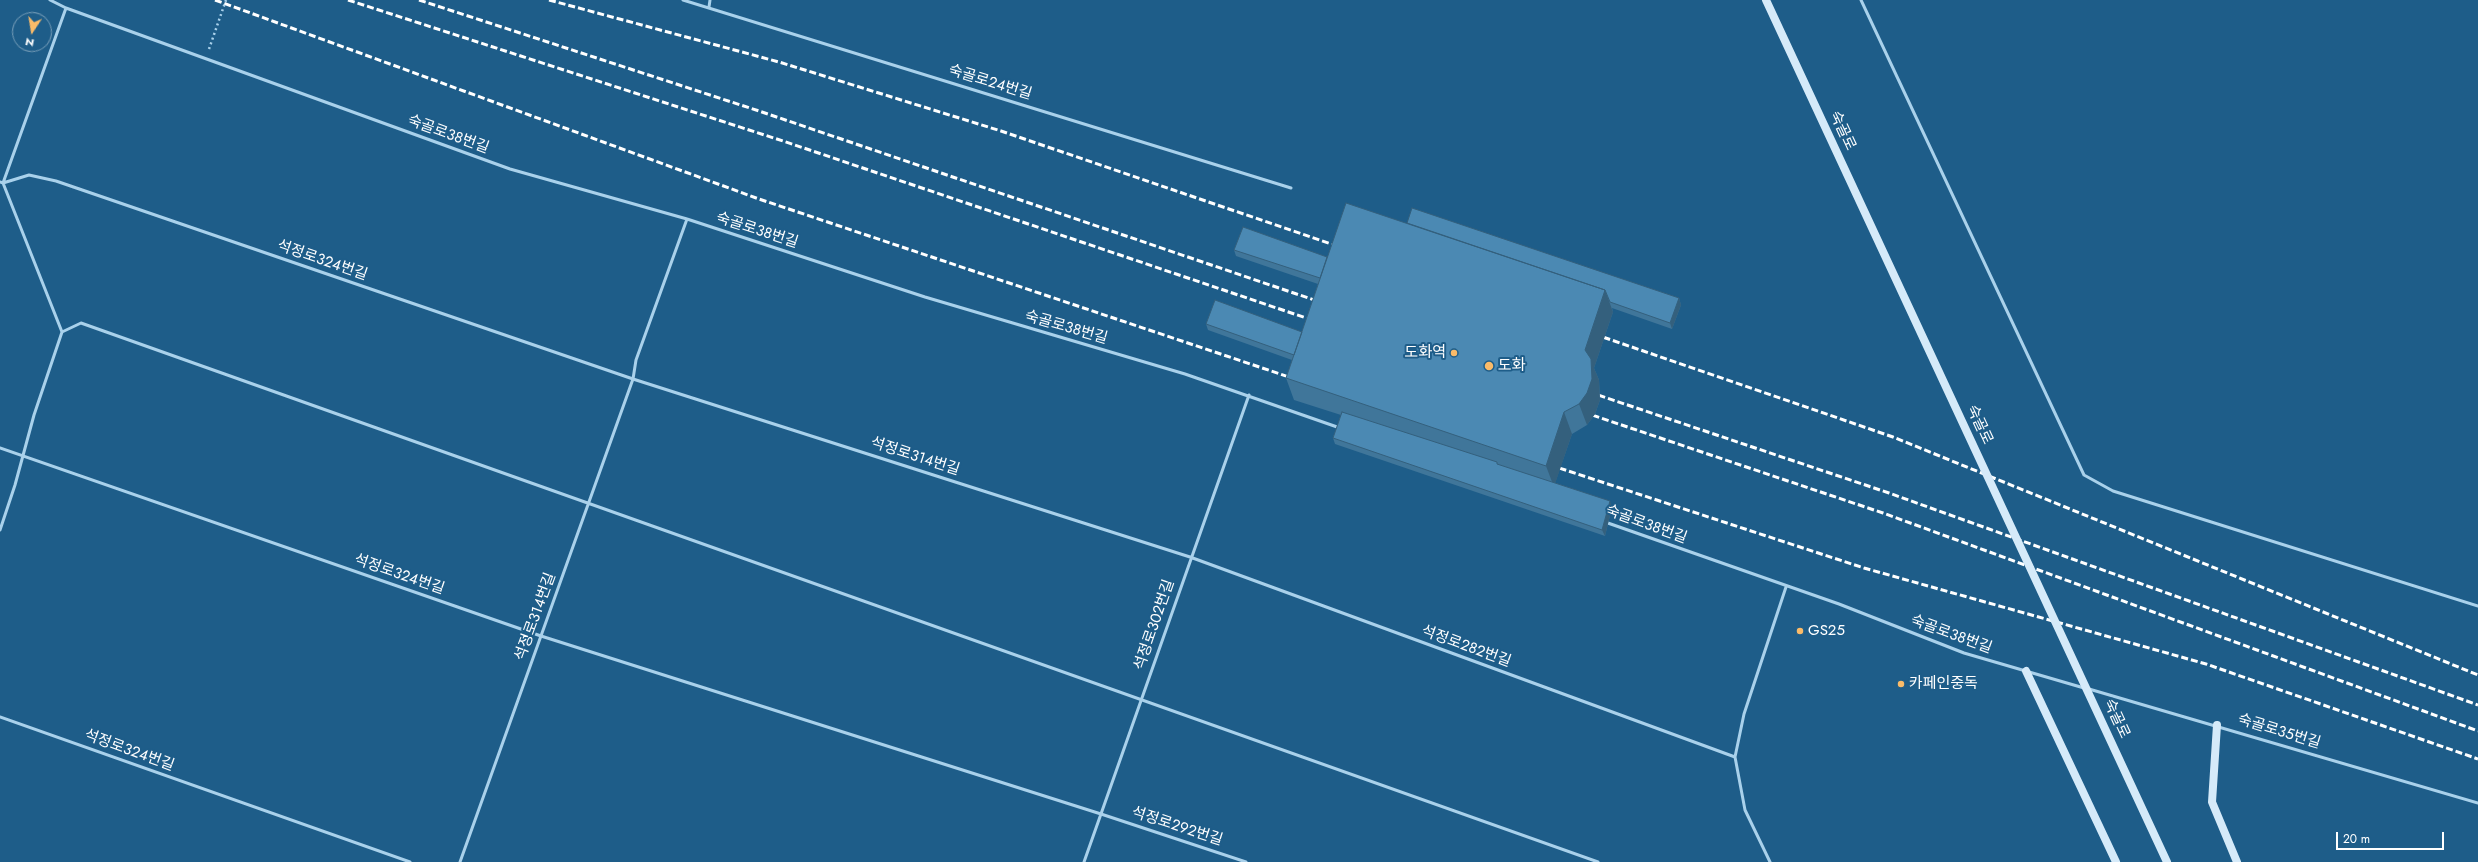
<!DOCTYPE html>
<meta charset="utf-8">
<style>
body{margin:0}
#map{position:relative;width:2478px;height:862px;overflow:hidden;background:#1e5d89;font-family:Jost,sans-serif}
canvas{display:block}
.north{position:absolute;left:12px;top:12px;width:40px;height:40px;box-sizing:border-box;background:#1e5d89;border:1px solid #789eb8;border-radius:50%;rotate:192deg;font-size:11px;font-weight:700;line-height:16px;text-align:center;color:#fff}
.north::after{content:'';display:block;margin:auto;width:14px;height:18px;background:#fabb69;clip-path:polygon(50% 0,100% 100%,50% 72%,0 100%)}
.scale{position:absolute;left:2336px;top:832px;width:108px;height:18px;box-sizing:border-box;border:2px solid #fff;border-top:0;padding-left:5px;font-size:12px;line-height:14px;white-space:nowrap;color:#fff;-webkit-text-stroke:3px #1e5d89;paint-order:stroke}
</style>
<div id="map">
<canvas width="2478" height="862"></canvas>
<div class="north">N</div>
<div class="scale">20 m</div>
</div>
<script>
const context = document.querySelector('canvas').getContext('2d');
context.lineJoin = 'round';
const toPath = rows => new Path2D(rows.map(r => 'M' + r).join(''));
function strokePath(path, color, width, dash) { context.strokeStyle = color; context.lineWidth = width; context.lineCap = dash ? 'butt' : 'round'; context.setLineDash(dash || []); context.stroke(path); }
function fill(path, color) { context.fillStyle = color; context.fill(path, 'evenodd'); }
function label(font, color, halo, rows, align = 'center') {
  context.font = font + ' Jost,"Noto Sans KR",sans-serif'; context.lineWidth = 4; context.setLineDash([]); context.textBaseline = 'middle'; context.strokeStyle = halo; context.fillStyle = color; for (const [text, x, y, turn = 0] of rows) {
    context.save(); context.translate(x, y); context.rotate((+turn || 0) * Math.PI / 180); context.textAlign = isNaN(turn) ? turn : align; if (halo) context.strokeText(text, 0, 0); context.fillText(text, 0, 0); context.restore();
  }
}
strokePath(toPath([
 [50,0,66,8,510,169,687,219,925,297,1185,374,1340,428],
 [683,0,1291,188],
 [1861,0,2084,475,2113,491,2478,606],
 [709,7,710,0],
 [0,182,3,183,29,175,56,181,633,379,1190,557,1735,757],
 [62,332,81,323,1598,862],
 [0,448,541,636,1101,814,1246,862],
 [1605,522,1839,604,1964,653,2084,688],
 [0,530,15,485,34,415,62,332,3,183,66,8],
 [2089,689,2478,803],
 [0,717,410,862],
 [460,862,633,379,636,360,687,219],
 [1084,862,1249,395],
 [1770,862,1745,810,1735,757,1744,714,1786,587]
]), '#a9d1eb', 3);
strokePath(toPath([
 [2026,671,2116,862],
 [2217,725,2212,802,2237,862]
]), '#d5eaf9', 8);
strokePath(toPath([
 [215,0,759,199,1298,380],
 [348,0,783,141,1318,322],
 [419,0,759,111,1323,303],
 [549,0,779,62,1001,131,1343,248],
 [1594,334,1893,437,2478,675],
 [1589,392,1889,493,2478,705],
 [1583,412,1883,513,2478,731],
 [1550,465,1864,568,2206,664,2478,759]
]), '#fff', 3, [7, 3]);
strokePath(toPath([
 [209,49,226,0]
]), '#a9d1eb', 2.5, [2, 3]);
strokePath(toPath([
 [1766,0,2167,862]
]), '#d5eaf9', 8);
fill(toPath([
 [1407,223,1679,298,1681,305,1672,329,1612,308,1613,312,1594,368,1599,380,1600,400,1595,414,1587,425,1572,434,1555,483,1612,507,1605,536,1335,444,1333,438,1341,415,1294,400,1286,378,1292,360,1208,330,1206,324,1302,332,1318,284,1236,256,1234,250,1327,257]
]), '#40769a');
fill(toPath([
 [1605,290,1613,312,1594,368,1599,380,1600,400,1595,414,1587,425,1579,404,1585,350],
 [1679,298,1681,305,1672,329,1670,323],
 [1564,412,1572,434,1554,487,1546,466],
 [1610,501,1612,507,1605,536,1602,530]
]), '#34607d');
const building = toPath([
 [1346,203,1605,290,1585,350,1591,359,1592,379,1587,393,1579,404,1564,412,1546,466,1286,378,1346,203],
 [1412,208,1679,298,1670,323,1610,302,1605,290,1407,223,1412,208],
 [1243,227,1327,257,1320,278,1234,250,1243,227],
 [1215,300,1302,332,1294,355,1206,324,1215,300],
 [1342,412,1497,462,1497,464,1610,501,1602,530,1333,438,1342,412]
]);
fill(building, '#4b89b3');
strokePath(building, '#34607d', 1);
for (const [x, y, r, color] of [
 [1454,353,4,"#fabb69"],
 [1489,366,5,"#fabb69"],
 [1800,631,4,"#fabb69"],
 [1901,684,4,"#fabb69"]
]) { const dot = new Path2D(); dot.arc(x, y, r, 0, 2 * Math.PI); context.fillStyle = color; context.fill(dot); strokePath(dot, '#1e5d89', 1.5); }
label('15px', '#fff', '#1e5d89', [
 ["숙골로24번길",990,83,17],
 ["숙골로",1842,131,65],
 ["숙골로38번길",448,135,20],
 ["숙골로38번길",757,231,18],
 ["석정로324번길",322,261,19],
 ["숙골로38번길",1066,328,16],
 ["숙골로",1979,425,65],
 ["석정로314번길",915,457,18],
 ["숙골로38번길",1646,525,20],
 ["석정로324번길",399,575,19],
 ["석정로314번길",536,617,-70],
 ["석정로302번길",1155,625,-71],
 ["숙골로38번길",1951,635,20],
 ["석정로282번길",1466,647,20],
 ["숙골로",2116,719,65],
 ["숙골로35번길",2279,732,17],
 ["석정로324번길",129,751,20],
 ["석정로292번길",1177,827,18]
]);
label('15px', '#fff', '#1e5d89', [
 ["도화역",1446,353,"right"],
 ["도화",1498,366],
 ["GS25",1808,631],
 ["카페인중독",1909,684]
], 'left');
</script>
